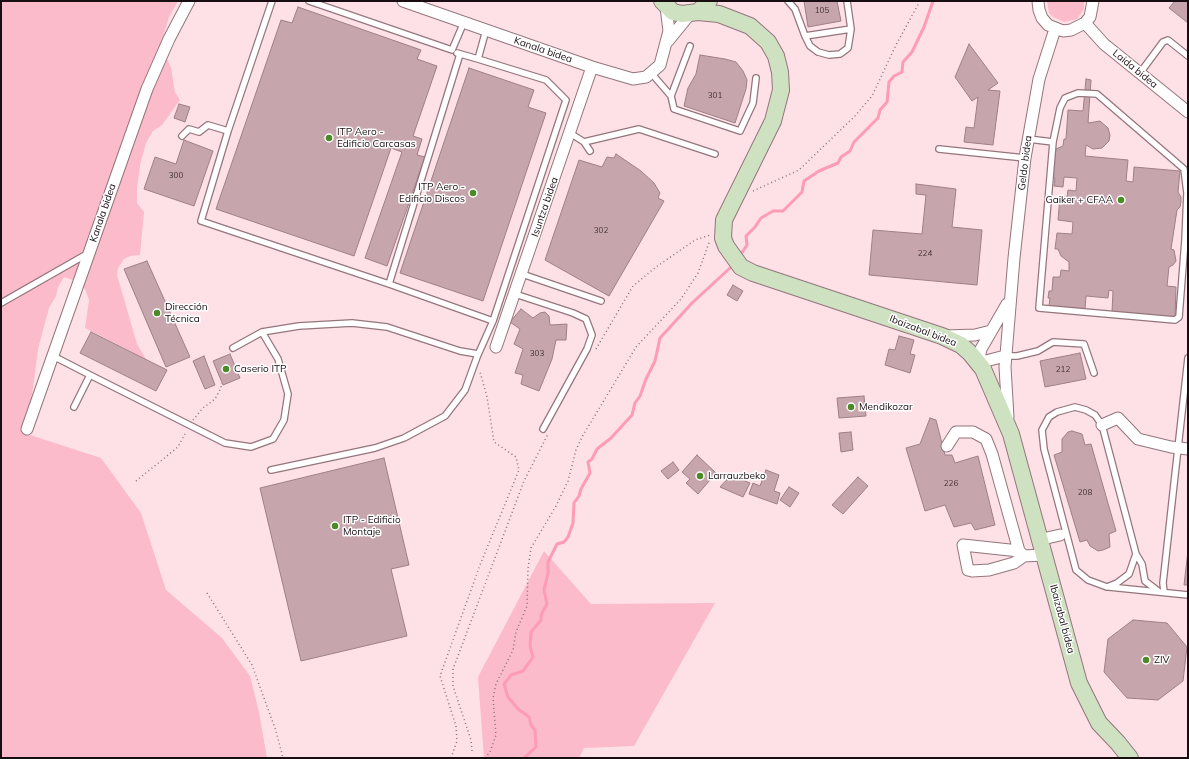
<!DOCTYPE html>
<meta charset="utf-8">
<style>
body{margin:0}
#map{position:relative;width:1189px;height:759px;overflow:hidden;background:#fde1e7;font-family:Mulish,sans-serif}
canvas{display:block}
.frame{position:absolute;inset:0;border:2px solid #180d10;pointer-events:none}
</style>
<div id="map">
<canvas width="1189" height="759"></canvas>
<div class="frame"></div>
</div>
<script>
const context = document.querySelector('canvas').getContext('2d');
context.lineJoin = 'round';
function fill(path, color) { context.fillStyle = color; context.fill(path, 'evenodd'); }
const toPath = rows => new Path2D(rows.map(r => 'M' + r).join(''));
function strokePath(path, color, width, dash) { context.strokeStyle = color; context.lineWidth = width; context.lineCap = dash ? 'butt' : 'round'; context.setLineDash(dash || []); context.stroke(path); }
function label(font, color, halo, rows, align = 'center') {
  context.font = font + ' Mulish,sans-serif'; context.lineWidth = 3; context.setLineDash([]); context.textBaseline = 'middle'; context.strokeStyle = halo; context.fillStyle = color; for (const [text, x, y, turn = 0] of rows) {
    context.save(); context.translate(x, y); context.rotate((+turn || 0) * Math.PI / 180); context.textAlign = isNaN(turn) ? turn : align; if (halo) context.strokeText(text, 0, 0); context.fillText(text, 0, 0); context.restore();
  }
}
fill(toPath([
 [1,1,178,1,169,17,162,40,163,49,171,68,175,92,180,100,162,125,153,131,146,143,140,165,137,189,137,203,144,212,140,255,130,256,124,259,118,268,117,275,137,344,146,359,85,328,89,300,85,289,76,281,64,277,58,287,56,296,49,308,38,349,27,434,101,458,141,513,166,590,222,638,250,676,259,712,267,758,1,758],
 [1047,1,1084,1,1084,9,1077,19,1064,22,1053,17,1049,13],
 [544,551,591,604,715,603,634,746,584,748,579,758,484,758,478,677]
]), '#fbbbca');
strokePath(toPath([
 [741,254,747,245,746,236,755,227,761,218,773,211,783,211,802,192,804,181,819,171,838,163,841,157,850,151,854,142,878,118,880,110,887,102,889,82,894,76,902,72,903,62,912,52,924,27,933,1],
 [524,758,536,747,535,730,531,725,529,717,518,709,508,697,504,684,511,675,523,671,533,657,530,646,531,632,541,620,541,615,547,604,544,590,548,573,548,562,557,544,564,542,568,537,573,523,574,503,579,496,581,489,590,473,588,462,592,459,597,449,611,438,632,415,635,403,640,396,646,379,655,361,660,338,692,303,730,268]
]), '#fe9bb5', 3);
const building = toPath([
 [804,1,837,1,841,21,808,27,804,1],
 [1175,1,1188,1,1188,23,1169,8,1175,1],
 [298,7,421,50,417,59,437,66,413,136,422,139,417,155,425,157,387,266,365,258,402,152,391,148,354,256,216,209,281,20,292,23,298,7],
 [969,44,998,83,988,90,1000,91,993,145,964,142,966,127,974,128,978,97,972,101,955,77,969,44],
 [700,55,725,59,736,62,743,71,747,80,746,89,735,123,684,106,688,88,696,74,700,55],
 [469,68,534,90,528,107,546,113,483,301,400,273,469,68],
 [1086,79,1091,80,1088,123,1100,121,1108,128,1110,135,1109,141,1102,148,1093,149,1086,145,1085,156,1128,160,1126,181,1133,182,1134,167,1180,171,1178,192,1181,197,1181,202,1180,207,1177,210,1171,249,1174,250,1176,261,1173,265,1169,267,1167,286,1176,287,1175,318,1112,312,1113,291,1109,290,1108,298,1086,296,1085,309,1049,306,1050,298,1048,298,1049,291,1052,291,1053,277,1060,277,1061,270,1069,271,1069,262,1061,256,1058,249,1055,249,1057,233,1072,234,1073,222,1058,220,1060,197,1067,197,1068,190,1076,191,1077,178,1064,177,1063,187,1054,186,1055,178,1053,177,1055,153,1056,149,1063,146,1064,139,1066,139,1068,110,1083,111,1086,79],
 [179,104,190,107,185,122,174,118,179,104],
 [184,140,213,151,194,206,144,189,155,157,176,164,184,140],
 [616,154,641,171,654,183,660,193,658,198,664,201,609,296,545,260,579,160,602,167,607,157,614,158,616,154],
 [916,184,956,189,952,227,982,230,977,285,869,275,873,230,922,234,926,195,916,194,916,184],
 [147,261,190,357,166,367,124,269,147,261],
 [733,285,743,291,737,301,727,295,733,285],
 [521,309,533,318,540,313,545,312,549,316,550,325,567,324,566,340,556,340,552,359,539,391,521,384,523,375,515,373,523,349,514,344,520,329,510,322,521,309],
 [91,332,167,370,156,391,80,353,91,332],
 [899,336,914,340,910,354,915,355,910,373,885,365,889,349,895,350,899,336],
 [1080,353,1086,379,1045,387,1040,361,1080,353],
 [230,354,240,378,223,385,213,361,230,354],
 [204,356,215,385,205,389,193,361,204,356],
 [864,396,866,416,839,418,837,398,864,396],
 [930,418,936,420,945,455,952,455,955,463,978,456,995,525,975,530,971,523,954,527,945,505,925,511,906,448,920,444,930,418],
 [1072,431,1082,434,1085,445,1091,444,1116,531,1109,534,1110,547,1103,550,1098,551,1090,546,1087,540,1080,542,1054,455,1062,452,1062,439,1068,432,1072,431],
 [851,432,853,450,841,452,839,433,851,432],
 [697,455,716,473,698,494,686,483,690,479,682,472,697,455],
 [384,458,409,565,391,569,407,636,301,661,260,488,384,458],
 [673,462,679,470,668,479,661,471,673,462],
 [766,470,779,475,774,491,780,493,777,504,749,494,753,483,760,486,766,470],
 [731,475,750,483,743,497,720,487,731,475],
 [858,477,868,486,843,514,832,505,858,477],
 [789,487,799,493,790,507,780,500,789,487],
 [1188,551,1188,585,1184,585,1188,551],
 [1133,620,1167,623,1187,647,1183,681,1158,700,1127,698,1104,672,1108,639,1133,620]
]);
fill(building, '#c7a5ad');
strokePath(building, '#9f7f87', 1);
const lane = toPath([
 [272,1,228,131,201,221,389,284,493,321,566,100,546,80,478,59,486,30],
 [309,1,452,50,464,22],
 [788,1,795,9,805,36,810,46,818,52,829,55,840,54,848,48,851,29,847,1],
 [805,36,851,29],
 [457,53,478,59],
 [1140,73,1163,42,1168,40,1188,56],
 [652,74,671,96,690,46],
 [671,96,674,109,740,131,753,103,756,78],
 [570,133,584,142,639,129,715,154],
 [182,136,189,129,199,132,208,125,228,131],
 [1028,139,1053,142,1039,308,1175,320,1179,317,1185,240,1188,239],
 [584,142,590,151],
 [1053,142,1060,108,1065,98,1078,93,1097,94,1184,169,1187,193,1185,240],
 [939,149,1025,158],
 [522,274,601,301],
 [389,284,460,54],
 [515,294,573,313,586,319,592,335,587,349,543,429],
 [1,303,87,254],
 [233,348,262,332,299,326,352,323,387,327,460,351,478,354],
 [53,356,90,375],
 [1005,356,1017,356,1038,351,1053,342,1084,344,1094,373],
 [74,407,90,375,225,443,251,447,273,439,284,420,288,394,278,359,262,332],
 [271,470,375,448,404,438,445,416,465,390,477,357,493,321],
 [1136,554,1129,574,1117,583,1107,587,1088,580,1076,570,1044,449,1042,430,1049,417,1057,412,1075,407,1086,410,1095,415,1102,425,1136,554,1142,564,1145,581,1158,591],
 [1109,587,1188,595],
 [1164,592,1163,583,1188,358]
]);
const street = toPath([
 [403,1,592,67,633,79,646,77,660,65,669,31,666,7],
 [1038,1,1039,10,1042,18,1048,25,1063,31,1071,30,1085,23,1090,17,1093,1],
 [1085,23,1104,44,1188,112],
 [668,41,690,14],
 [946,336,975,335,991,331],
 [496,347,592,67],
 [1005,356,978,363,981,349,1007,304],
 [1008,417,1005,367,1014,258,1025,158,1039,79,1055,29],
 [1102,425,1118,418,1138,439,1171,447,1188,449],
 [27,429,147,89,169,39,189,1],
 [947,446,956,432,973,432,986,439,992,454,1019,551],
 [1038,540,1060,535],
 [1024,556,1019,551,963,545,968,570,972,571,989,570,1014,563,1024,556,1042,555]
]);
const secondary = toPath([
 [662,1,673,12,682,14,698,12,709,1],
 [698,12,719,14,750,26,768,42,776,56,780,72,781,90,773,121,724,220,723,238,726,246,741,267,753,273,942,336,961,345,970,353,983,369,1011,434,1079,683,1099,723,1118,743,1130,758]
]);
strokePath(lane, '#94757c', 8);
strokePath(street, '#94757c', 13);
strokePath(secondary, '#94757c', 18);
strokePath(toPath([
 [753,191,799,170,855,116,872,96,896,45,920,1],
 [596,349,633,286,656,267,695,240,710,235],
 [193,420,203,408,215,399,221,388,221,383],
 [136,481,178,447,186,432],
 [207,593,252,665,276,731,283,758],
 [472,751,471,740,453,686,453,669,524,481,548,434],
 [451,758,457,741,456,726,440,676,480,565,519,470,516,457,494,442,487,397,480,372],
 [485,758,490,752,496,735,493,698,496,684,513,650,516,632,527,606,528,568,531,548,556,506,568,481,576,450,582,437,636,347,681,299,698,273,710,240]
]), '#887479', 1.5, [1, 3]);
strokePath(lane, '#fff', 5.5);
strokePath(street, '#fff', 11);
strokePath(secondary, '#cee2c2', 16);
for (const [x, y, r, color] of [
 [329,138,4,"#4c8927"],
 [473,193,4,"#4c8927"],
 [1121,200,4,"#4c8927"],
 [157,313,4,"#4c8927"],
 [226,369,4,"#4c8927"],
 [851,407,4,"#4c8927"],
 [700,476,4,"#4c8927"],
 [335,526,4,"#4c8927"],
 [1146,660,4,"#4c8927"]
]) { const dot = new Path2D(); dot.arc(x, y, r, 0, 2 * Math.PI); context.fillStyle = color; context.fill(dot); strokePath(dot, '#fff', 1.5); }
label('8px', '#443337', null, [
 ["105",822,11],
 ["301",715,96],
 ["300",176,176],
 ["302",601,231],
 ["224",925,254],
 ["303",537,354],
 ["212",1063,370],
 ["226",951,484],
 ["208",1085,493]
]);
label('10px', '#180d10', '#fff', [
 ["Kanala bidea",543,50,19],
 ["Laida bidea",1135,69,39],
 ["Geldo bidea",1025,163,-83],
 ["Isuntza bidea",545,207,-71],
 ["Kanala bidea",103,213,-71],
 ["Ibaizabal bidea",923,331,21],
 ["Ibaizabal bidea",1062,619,75]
]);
label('10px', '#180d10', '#fff', [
 ["ITP Aero -",337,132],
 ["Edificio Carcasas",337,144],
 ["ITP Aero -",465,187,"right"],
 ["Edificio Discos",465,199,"right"],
 ["Gaiker + CFAA",1113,200,"right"],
 ["Dirección",165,307],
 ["Técnica",165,319],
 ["Caserio ITP",234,369],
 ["Mendikozar",859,407],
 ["Larrauzbeko",708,476],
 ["ITP - Edificio",343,520],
 ["Montaje",343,532],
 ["ZIV",1154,660]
], 'left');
</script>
